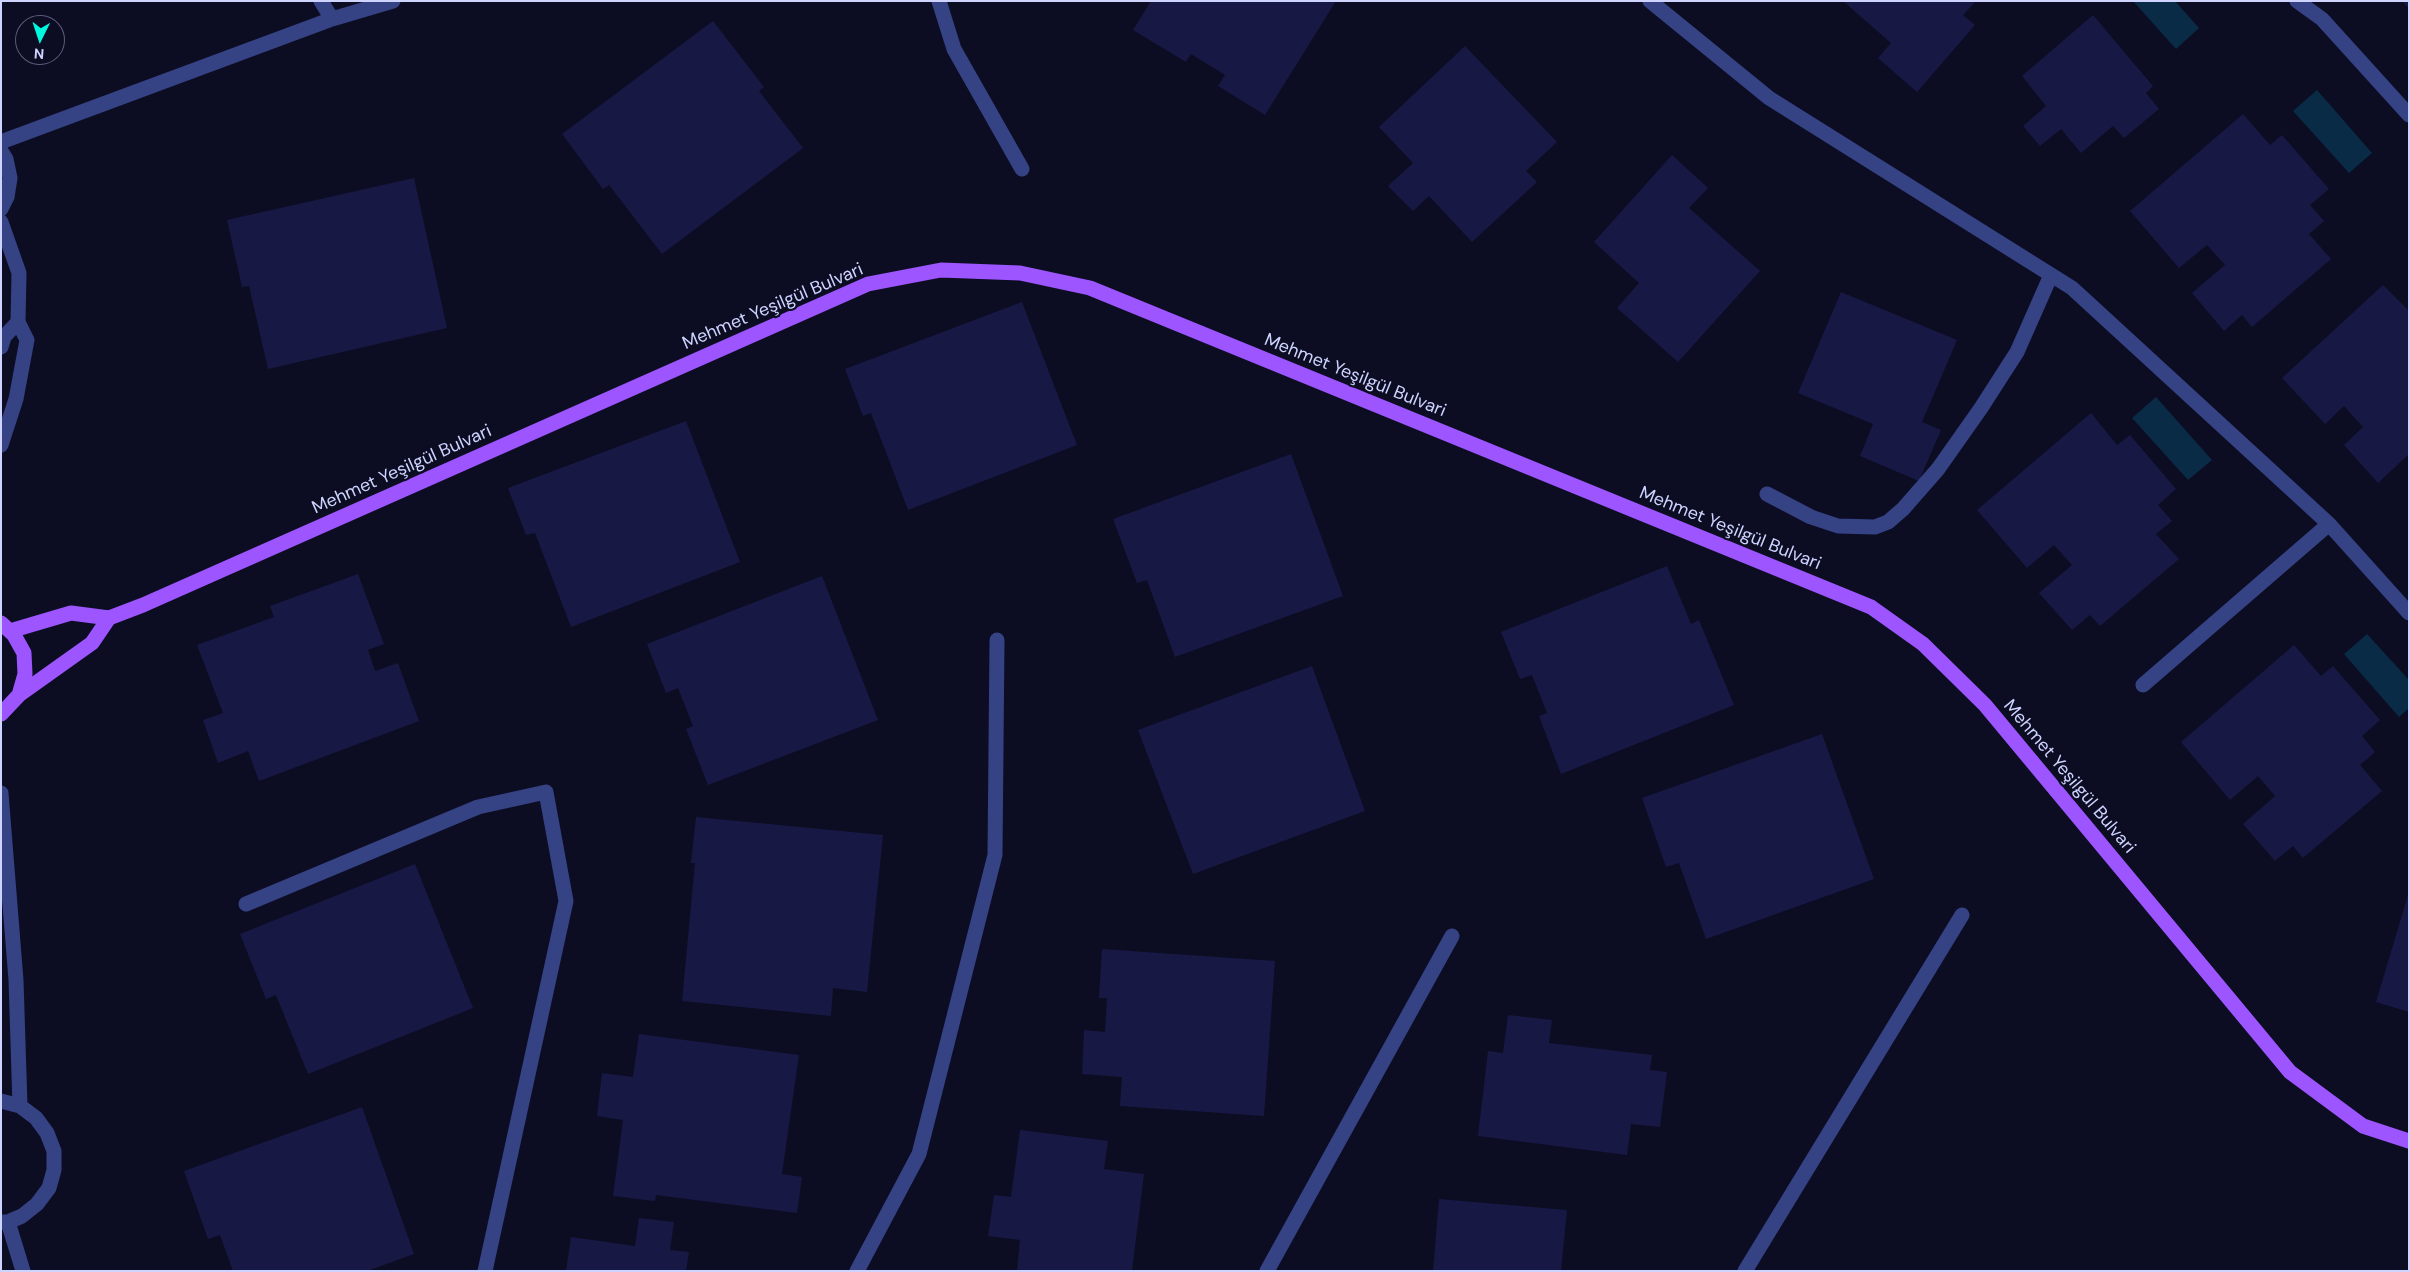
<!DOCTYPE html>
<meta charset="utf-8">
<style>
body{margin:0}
#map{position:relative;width:2410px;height:1272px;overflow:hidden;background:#0c0d23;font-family:"DM Sans",sans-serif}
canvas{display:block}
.frame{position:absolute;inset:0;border:2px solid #ced3ff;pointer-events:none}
.north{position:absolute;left:15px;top:15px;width:50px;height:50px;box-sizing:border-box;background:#0c0d23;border:1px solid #5a5c7b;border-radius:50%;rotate:184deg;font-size:14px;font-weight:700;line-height:20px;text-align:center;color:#ced3ff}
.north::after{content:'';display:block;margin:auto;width:18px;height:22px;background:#00f9de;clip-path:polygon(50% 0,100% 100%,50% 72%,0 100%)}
</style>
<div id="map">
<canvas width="2410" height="1272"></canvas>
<div class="frame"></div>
<div class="north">N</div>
</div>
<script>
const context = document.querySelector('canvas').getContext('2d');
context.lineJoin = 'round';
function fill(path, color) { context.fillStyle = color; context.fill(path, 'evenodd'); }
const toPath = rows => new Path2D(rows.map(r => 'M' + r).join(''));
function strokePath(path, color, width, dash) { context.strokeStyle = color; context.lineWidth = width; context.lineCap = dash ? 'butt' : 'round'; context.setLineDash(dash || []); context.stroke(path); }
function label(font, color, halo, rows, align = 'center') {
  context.font = font + ' "DM Sans",sans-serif'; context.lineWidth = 4.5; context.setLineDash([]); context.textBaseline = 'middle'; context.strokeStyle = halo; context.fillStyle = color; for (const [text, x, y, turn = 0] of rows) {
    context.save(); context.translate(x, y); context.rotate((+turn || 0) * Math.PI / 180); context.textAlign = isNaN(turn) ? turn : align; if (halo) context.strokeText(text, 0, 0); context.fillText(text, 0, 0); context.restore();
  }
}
fill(toPath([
 [2133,1,2175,1,2199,28,2176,49],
 [2317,90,2372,153,2349,173,2293,111],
 [2156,397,2212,460,2188,480,2132,418],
 [2367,634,2409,680,2409,708,2399,717,2344,654]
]), '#092b45');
fill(toPath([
 [1151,1,1336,1,1265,115,1218,86,1225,75,1191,54,1186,62,1133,30],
 [1843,1,1976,1,1963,15,1975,25,1917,92,1878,58,1891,43],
 [2402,1,2409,1,2409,9],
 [2093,15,2153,86,2146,93,2159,109,2124,138,2113,126,2081,153,2061,129,2040,146,2023,126,2046,106,2022,76],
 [713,21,764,87,759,91,803,148,662,254,609,185,603,189,562,134],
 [1465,46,1557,142,1526,171,1537,182,1472,242,1429,196,1413,211,1388,186,1413,163,1379,127],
 [2243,114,2270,145,2282,135,2329,189,2310,205,2324,221,2309,234,2331,259,2252,327,2242,315,2224,331,2192,293,2225,265,2207,245,2179,268,2130,211],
 [1672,155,1708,188,1689,208,1760,271,1678,362,1617,308,1639,283,1594,242],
 [414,178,447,328,268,369,249,286,242,287,227,220],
 [2383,285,2409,311,2409,454,2378,483,2344,445,2363,427,2344,406,2325,424,2282,378],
 [1841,292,1957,340,1922,422,1941,430,1919,481,1860,456,1873,424,1798,393],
 [1022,302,1077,445,908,510,871,413,863,416,845,369],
 [2091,413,2117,445,2130,435,2176,489,2158,505,2172,521,2156,534,2179,559,2100,626,2090,615,2072,630,2039,593,2072,565,2054,545,2027,568,1977,510],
 [686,421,740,562,571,627,535,533,526,535,508,488],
 [1291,454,1343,596,1175,657,1147,580,1137,583,1113,519],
 [1667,566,1691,624,1699,620,1734,705,1561,774,1539,716,1547,713,1532,675,1520,679,1501,632],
 [358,574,384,644,368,650,375,671,398,663,419,721,259,781,248,751,218,763,203,720,223,713,197,645,274,617,270,606],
 [822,576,878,720,708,785,686,729,693,726,678,688,666,693,647,644],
 [2294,645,2321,676,2333,666,2380,720,2362,736,2375,752,2360,765,2382,791,2303,858,2293,846,2275,861,2243,824,2275,796,2258,776,2230,800,2181,742],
 [1312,666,1365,811,1193,874,1138,730],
 [1822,734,1874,879,1706,939,1679,863,1666,867,1642,798],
 [696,817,883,835,867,992,833,988,831,1016,682,1001,695,863,691,863],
 [415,864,473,1008,308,1074,276,995,266,999,240,934],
 [2408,895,2409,895,2409,1012,2376,1002],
 [1102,949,1275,961,1264,1116,1120,1106,1122,1077,1082,1074,1084,1030,1105,1032,1107,998,1099,998],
 [1508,1015,1552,1020,1549,1043,1652,1055,1650,1070,1667,1072,1660,1127,1631,1124,1627,1155,1478,1136,1488,1051,1503,1053],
 [639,1034,799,1055,782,1174,802,1177,797,1213,656,1195,655,1201,613,1196,623,1120,597,1116,602,1073,633,1077],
 [362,1107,414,1254,367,1271,233,1271,220,1235,208,1239,184,1171],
 [1020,1130,1108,1141,1104,1169,1144,1174,1132,1271,1017,1271,1020,1240,988,1236,994,1195,1011,1197],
 [1439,1199,1567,1210,1561,1271,1433,1271],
 [639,1218,674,1222,670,1250,689,1252,686,1271,566,1271,571,1237,635,1246]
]), '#181844');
strokePath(toPath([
 [321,1,332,19],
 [939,1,954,49,1022,169],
 [1650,1,1769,98,2072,288,2329,524,2409,613],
 [2297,1,2322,19,2409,115],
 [1,142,332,19,393,1],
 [1,151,6,159,10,178,7,197,1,209],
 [1,222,19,273,18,322,4,337,1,347],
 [1,445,16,399,27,340,18,322],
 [1767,494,1811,517,1838,526,1875,527,1888,522,1903,509,1938,469,1981,408,2017,352,2051,275],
 [2143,685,2329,524],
 [1,793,16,980,20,1106],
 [246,904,478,807,546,792,566,901,485,1271],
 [1,1101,20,1106,36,1118,47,1133,54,1151,54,1170,49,1188,37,1204,22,1216,8,1222,1,1222],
 [8,1222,23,1271],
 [857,1271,919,1154,995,855,997,640],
 [1267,1271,1452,936],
 [1745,1271,1962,915]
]), '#354284', 15);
strokePath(toPath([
 [1,623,14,635,24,653,25,674,19,695,1,714],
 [10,631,71,613,109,618,143,605,868,284,941,270,1020,273,1090,288,1871,607,1923,644,1985,705,2290,1072,2363,1126,2409,1141],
 [19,695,92,643,109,618]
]), '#9c55ff', 15);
label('18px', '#ced3ff', '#0c0d23', [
 ["Mehmet Yeşilgül Bulvari",773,307,-23],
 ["Mehmet Yeşilgül Bulvari",1355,376,22],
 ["Mehmet Yeşilgül Bulvari",402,470,-24],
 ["Mehmet Yeşilgül Bulvari",1730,529,22],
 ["Mehmet Yeşilgül Bulvari",2069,777,50]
]);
</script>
